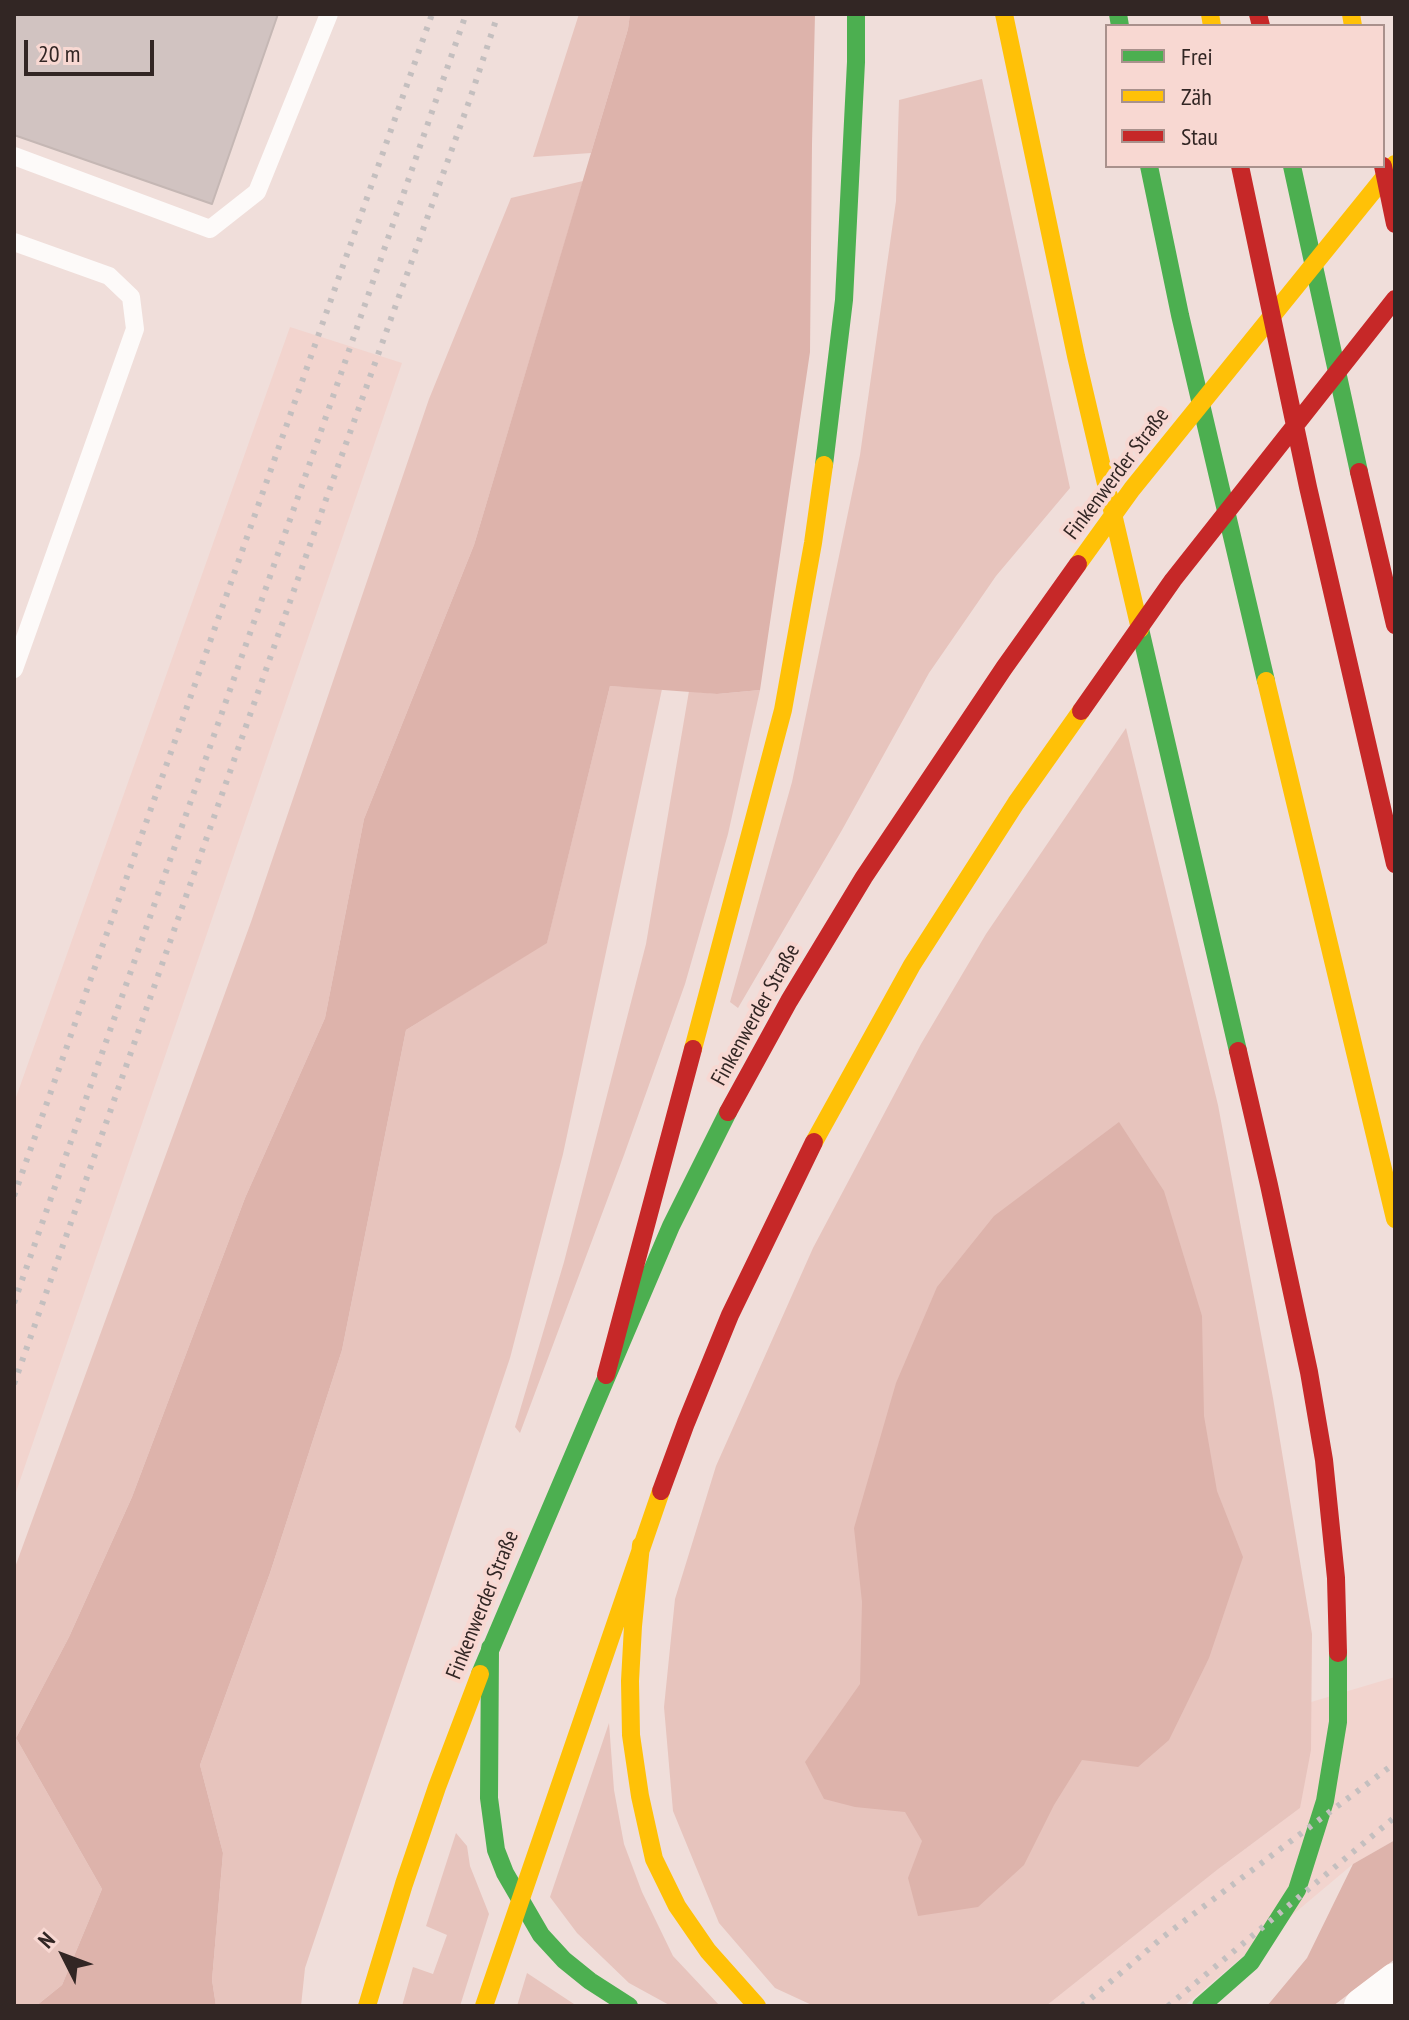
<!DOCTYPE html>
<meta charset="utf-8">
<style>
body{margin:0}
#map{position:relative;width:1409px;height:2020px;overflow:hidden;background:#f0deda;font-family:"PT Sans Narrow",sans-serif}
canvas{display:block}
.frame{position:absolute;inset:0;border:16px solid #322624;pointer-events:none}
.legend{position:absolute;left:1105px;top:24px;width:280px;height:144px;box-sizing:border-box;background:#f8d8d2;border:2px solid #a9918c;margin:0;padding:10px 14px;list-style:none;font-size:24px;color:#322624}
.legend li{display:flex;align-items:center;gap:16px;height:40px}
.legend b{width:40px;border:2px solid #a9918c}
.north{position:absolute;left:24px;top:1916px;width:80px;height:80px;-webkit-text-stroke:6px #f8d8d2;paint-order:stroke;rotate:312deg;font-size:22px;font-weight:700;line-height:32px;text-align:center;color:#322624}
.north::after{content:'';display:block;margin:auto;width:28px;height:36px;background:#322624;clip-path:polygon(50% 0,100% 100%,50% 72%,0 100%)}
.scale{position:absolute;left:24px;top:40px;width:130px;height:36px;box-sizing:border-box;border:4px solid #322624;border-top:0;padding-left:10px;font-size:24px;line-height:28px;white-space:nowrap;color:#322624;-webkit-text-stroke:6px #f8d8d2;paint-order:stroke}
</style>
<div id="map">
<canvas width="1409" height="2020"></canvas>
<div class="frame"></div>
<ul class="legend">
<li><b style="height:10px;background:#4caf50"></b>Frei</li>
<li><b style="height:10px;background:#ffc107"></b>Zäh</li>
<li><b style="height:10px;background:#c62828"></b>Stau</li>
</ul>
<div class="north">N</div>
<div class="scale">20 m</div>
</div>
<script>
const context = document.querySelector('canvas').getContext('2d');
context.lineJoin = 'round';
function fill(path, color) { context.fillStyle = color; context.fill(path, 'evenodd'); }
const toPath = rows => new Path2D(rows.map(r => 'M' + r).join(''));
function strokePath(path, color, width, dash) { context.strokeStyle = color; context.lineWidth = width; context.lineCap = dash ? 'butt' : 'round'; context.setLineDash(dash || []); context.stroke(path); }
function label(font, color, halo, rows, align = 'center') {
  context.font = font + ' "PT Sans Narrow",sans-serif'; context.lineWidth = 8; context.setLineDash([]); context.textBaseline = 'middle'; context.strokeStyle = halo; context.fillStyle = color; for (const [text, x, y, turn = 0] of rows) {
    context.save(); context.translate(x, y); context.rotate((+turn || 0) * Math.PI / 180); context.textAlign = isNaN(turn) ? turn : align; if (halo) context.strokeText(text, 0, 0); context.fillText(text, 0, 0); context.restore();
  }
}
fill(toPath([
 [290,327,402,363,14,1498,14,1103],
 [1395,1677,1395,1840,1353,1864,1184,2006,1046,2006,1217,1870,1300,1808,1281,1711]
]), '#f2d4ce');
fill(toPath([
 [579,14,630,14,628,29,591,153,533,157],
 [982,79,1070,488,996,576,929,673,842,830,738,1008,730,1002,792,782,860,455,896,201,899,100],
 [583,181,474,545,364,819,325,1018,245,1198,132,1497,69,1637,16,1738,102,1889,62,1985,36,2006,14,2006,14,1570,251,922,429,399,511,198],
 [610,686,662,689,563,1154,510,1358,305,1968,301,2006,216,2006,212,1980,223,1853,200,1765,270,1573,342,1350,406,1030,547,942],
 [760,690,728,834,685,984,624,1155,520,1433,515,1427,564,1262,646,944,689,691,717,694],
 [1126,728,1218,1105,1273,1398,1312,1634,1311,1750,1300,1808,1217,1870,1046,2006,814,2006,775,1988,719,1923,673,1811,664,1707,675,1599,716,1466,813,1248,921,1044,986,934],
 [609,1723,614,1790,624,1844,642,1892,673,1956,720,2006,671,2006,629,1983,577,1933,550,1897],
 [456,1833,467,1846,470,1866,489,1914,460,2006,402,2006,413,1967,433,1974,447,1935,426,1926],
 [527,1973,577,2006,517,2006]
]), '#e7c4bd');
fill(toPath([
 [630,14,815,14,812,144,810,352,760,690,717,694,610,686,547,943,406,1030,342,1350,270,1573,200,1765,223,1853,212,1980,216,2006,36,2006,62,1985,102,1889,16,1738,69,1637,132,1497,245,1198,325,1018,364,819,474,545,628,29],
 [1119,1122,1164,1191,1202,1316,1204,1416,1217,1491,1243,1557,1209,1658,1169,1740,1138,1767,1082,1760,1054,1805,1024,1865,978,1907,918,1916,908,1878,922,1841,905,1812,855,1807,824,1799,805,1762,860,1684,862,1602,854,1528,896,1383,937,1287,994,1216],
 [1395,1840,1395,1959,1333,2006,1267,2006,1307,1958,1353,1864]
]), '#ddb3ab');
const building = toPath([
 [14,14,278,14,212,204,14,135,14,14]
]);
fill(building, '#d1c3c1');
strokePath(building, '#c5b7b4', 2);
strokePath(toPath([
 [14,156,210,229,257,192,329,14],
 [14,242,109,276,131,297,135,329,14,669]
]), '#fdfaf9', 18);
strokePath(toPath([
 [1362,2006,1395,1981]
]), '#fdfaf9', 36);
strokePath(toPath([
 [1118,14,1120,26],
 [1149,166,1180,315,1266,681],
 [1292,166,1359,472],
 [824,465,844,300,856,62,856,14],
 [1140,629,1238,1051],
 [490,1648,489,1798,496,1850,505,1873,541,1935,564,1960,590,1981,629,2006],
 [480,1674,671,1226,728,1112],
 [1201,2006,1251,1962,1297,1890,1325,1801,1338,1722,1338,1653]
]), '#4caf50', 18);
strokePath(toPath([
 [1004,14,1076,356,1140,629],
 [1210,14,1212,26],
 [1351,14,1353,26],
 [1078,564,1132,489,1395,164],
 [1266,681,1395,1219],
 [693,1049,783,710,813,543,824,465],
 [814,1142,912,965,1016,803,1081,711],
 [641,1545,633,1626,630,1681,631,1735,640,1796,654,1859,677,1906,708,1951,757,2006],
 [367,2006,404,1884,437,1787,480,1674],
 [484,2006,661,1491]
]), '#ffc107', 18);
strokePath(toPath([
 [1258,14,1261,26],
 [1240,166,1308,487,1395,864],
 [1383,166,1395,224],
 [1359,472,1395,625],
 [1081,711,1173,580,1395,299],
 [1238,1051,1269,1185,1309,1372,1324,1460,1336,1578,1338,1653],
 [728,1112,789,1001,864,877,1004,668,1078,564],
 [606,1375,693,1049],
 [661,1491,686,1423,730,1315,814,1142]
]), '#c62828', 18);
strokePath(toPath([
 [14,1196,432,14],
 [14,1303,305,477,466,14],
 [14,1384,329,491,470,99,498,14],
 [1082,2006,1163,1937,1395,1763],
 [1168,2006,1395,1817]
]), '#c4bfbf', 6, [4, 8]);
label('22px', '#322624', '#f8d8d2', [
 ["Finkenwerder Straße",1117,474,-53],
 ["Finkenwerder Straße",756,1015,-61],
 ["Finkenwerder Straße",483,1605,-68]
]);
</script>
